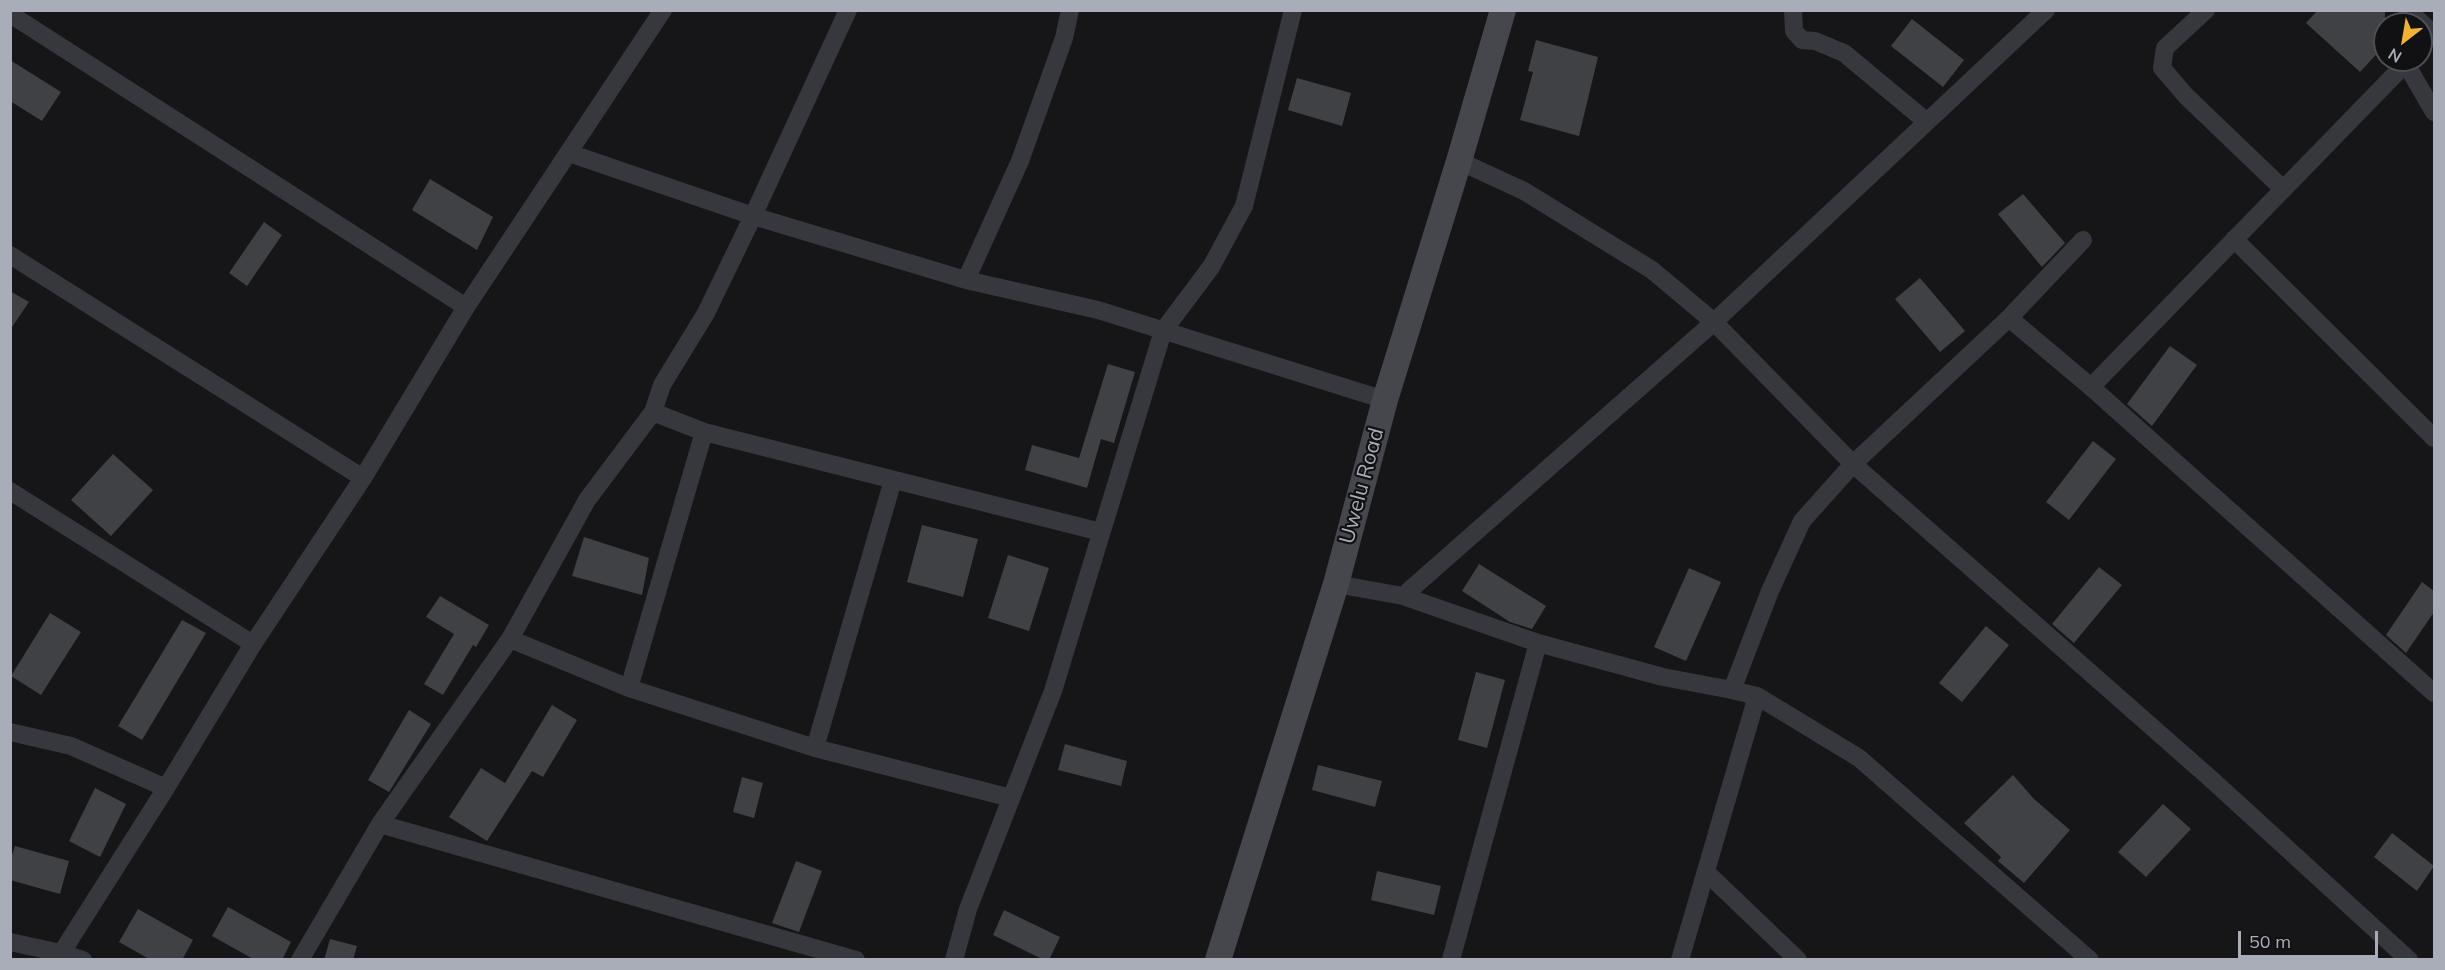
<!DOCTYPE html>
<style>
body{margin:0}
#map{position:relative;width:2445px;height:970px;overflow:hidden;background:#161618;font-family:Mulish,sans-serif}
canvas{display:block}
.frame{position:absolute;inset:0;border:12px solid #a8adb8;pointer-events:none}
.north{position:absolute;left:2373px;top:12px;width:60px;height:60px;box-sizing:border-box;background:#111113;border:2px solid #4d4f55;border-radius:50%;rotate:211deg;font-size:16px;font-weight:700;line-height:24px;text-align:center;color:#a8adb8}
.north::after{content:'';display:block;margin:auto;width:21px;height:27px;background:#f2b134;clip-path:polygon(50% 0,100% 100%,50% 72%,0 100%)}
.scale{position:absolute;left:2238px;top:931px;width:140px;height:27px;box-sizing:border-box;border:3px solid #a8adb8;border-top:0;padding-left:8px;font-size:18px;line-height:21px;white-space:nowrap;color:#a8adb8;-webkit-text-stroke:4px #111113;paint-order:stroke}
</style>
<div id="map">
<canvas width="2445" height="970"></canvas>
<div class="frame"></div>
<div class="north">N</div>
<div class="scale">50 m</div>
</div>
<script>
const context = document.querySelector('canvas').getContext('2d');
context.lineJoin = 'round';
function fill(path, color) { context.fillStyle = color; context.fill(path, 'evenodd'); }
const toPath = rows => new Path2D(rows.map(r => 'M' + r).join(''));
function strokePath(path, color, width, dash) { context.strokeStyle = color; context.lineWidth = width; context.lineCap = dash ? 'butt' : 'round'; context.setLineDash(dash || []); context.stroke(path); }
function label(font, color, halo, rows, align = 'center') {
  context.font = font + ' Mulish,sans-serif'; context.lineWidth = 4.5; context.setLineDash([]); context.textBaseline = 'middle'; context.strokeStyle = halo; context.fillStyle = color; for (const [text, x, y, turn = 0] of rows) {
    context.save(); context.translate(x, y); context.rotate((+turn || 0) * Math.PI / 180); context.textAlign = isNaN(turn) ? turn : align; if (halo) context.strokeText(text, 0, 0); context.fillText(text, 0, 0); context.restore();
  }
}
fill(toPath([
 [2318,10,2385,10,2385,45,2360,72,2306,23],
 [1912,19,1964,60,1943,87,1891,46],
 [1536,40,1598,57,1579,136,1520,120,1533,72,1528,71],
 [10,60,61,92,42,121,10,101],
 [1297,78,1351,93,1342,126,1288,110],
 [430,179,493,217,477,250,412,210],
 [2023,194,2065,243,2042,267,1998,214],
 [264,222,282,235,247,286,229,273],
 [1920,278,1965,331,1940,352,1895,299],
 [10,291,29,302,10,330],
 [2170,346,2197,365,2152,426,2127,404],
 [1108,364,1135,372,1114,443,1101,439,1087,488,1025,470,1032,445,1079,458],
 [2093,441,2116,459,2069,520,2046,502],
 [113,454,153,490,111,536,71,500],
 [922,525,978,539,963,597,907,582],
 [584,537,649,558,642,595,572,576],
 [1008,555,1049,568,1029,631,988,618],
 [1479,564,1546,606,1532,629,1510,622,1462,591],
 [2099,567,2122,585,2074,643,2052,624],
 [1689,568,1721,582,1686,661,1654,647],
 [2422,582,2434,591,2434,612,2406,653,2386,635],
 [440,596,489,625,476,647,473,645,443,695,424,684,454,634,426,617],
 [50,613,81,632,41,695,11,676],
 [182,620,206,633,142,740,118,726],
 [1986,626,2009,645,1962,702,1939,683],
 [1476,672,1505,680,1487,748,1458,740],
 [552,705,577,720,543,777,532,771,487,841,449,817,481,768,505,783],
 [409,710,431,724,389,792,368,780],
 [1065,744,1127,761,1121,786,1058,770],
 [1318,765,1382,781,1375,807,1312,790],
 [2013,775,2034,799,2070,830,2024,883,1998,861,2001,857,1964,823],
 [742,777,763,783,754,818,733,812],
 [95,788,126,804,100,857,69,841],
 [2163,804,2191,829,2146,877,2118,852],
 [2392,833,2434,866,2417,891,2374,857],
 [15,846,69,861,60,894,10,880,10,861],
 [796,861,822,871,799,932,772,923],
 [1377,871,1441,886,1434,915,1371,900],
 [228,907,291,942,282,960,255,960,212,936],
 [138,909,193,940,182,960,151,960,119,942],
 [1004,910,1060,937,1049,960,1044,960,993,935],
 [330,939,357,946,353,960,324,960]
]), '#404145');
strokePath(toPath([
 [1793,10,1794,31,1802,40,1815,41,1844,53,1927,122],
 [2206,10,2165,48,2162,68,2186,96,2283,189],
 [2408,10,2431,32],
 [10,14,466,307],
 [2406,64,2434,112],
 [569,153,753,216,966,280,1098,310,1385,400],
 [1459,161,1524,191,1652,270,1714,322,1853,464,2211,779,2409,960],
 [2234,239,2434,438],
 [10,255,363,478],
 [966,280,1020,161,1064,38,1070,10],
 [2009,318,2091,387,2434,693],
 [2091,387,2409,60],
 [653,412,704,432,1101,532],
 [10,491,253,644],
 [1336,584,1403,596,1538,643,1663,677,1732,690,1757,696,1859,758,2090,960],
 [1403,596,1714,322,2046,10],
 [510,639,629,688,815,748,1011,798],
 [629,688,704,432],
 [1732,690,1770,591,1802,521,1853,464,2009,318,2083,240],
 [10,732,71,746,166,788],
 [815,748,893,480],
 [380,824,856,960],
 [1706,872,1798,960],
 [10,942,61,953,83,960],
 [57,960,166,788,253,644,363,478,466,307,663,10],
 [300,960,380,824,510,639,587,500,653,412,662,385,706,313,753,216,848,10],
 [954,960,968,909,1053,691,1163,331,1211,267,1244,206,1293,10],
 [1451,960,1538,643],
 [1680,960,1757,696]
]), '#37383d', 18);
strokePath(toPath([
 [1218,960,1336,584,1385,400,1459,161,1503,10]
]), '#45474d', 26);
label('21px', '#a8adb8', '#111113', [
 ["Uwelu Road",1362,486,-75]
]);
</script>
